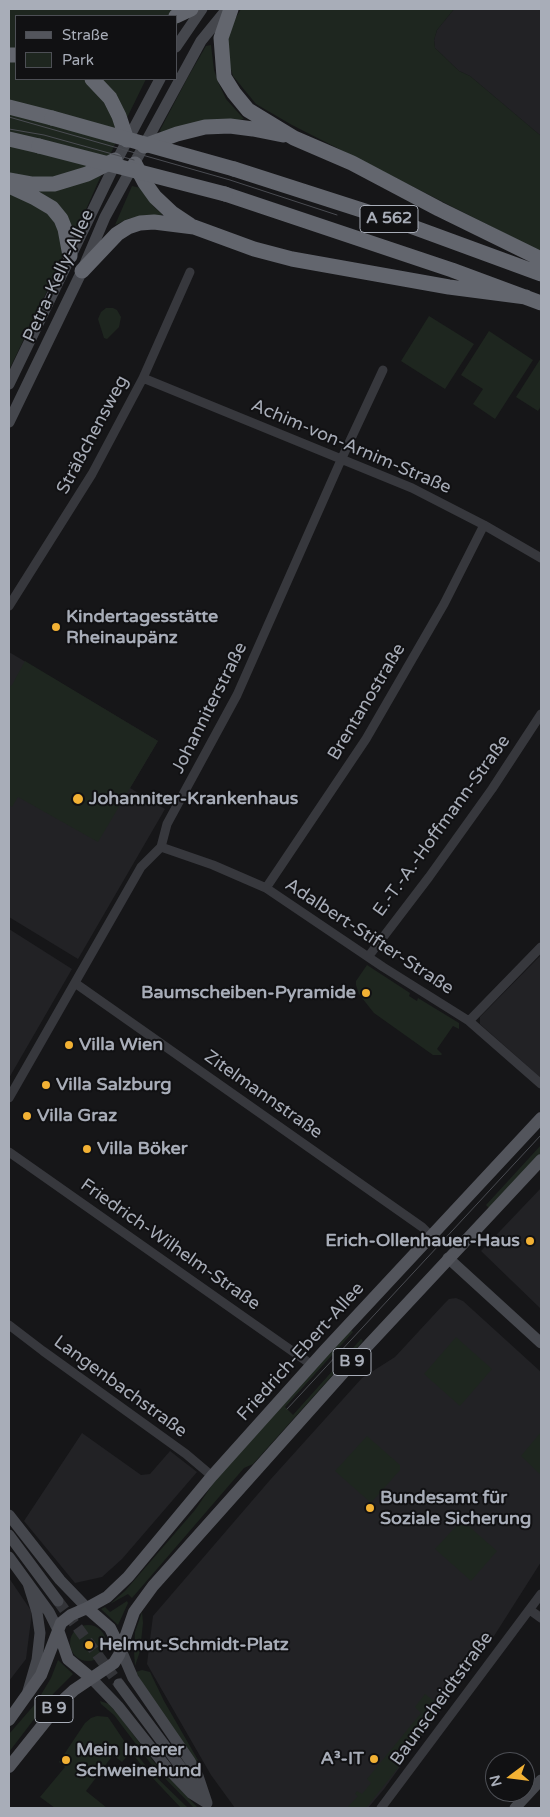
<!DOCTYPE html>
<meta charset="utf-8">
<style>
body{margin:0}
#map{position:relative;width:550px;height:1817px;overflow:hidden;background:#161618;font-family:"Varela Round",sans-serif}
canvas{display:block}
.frame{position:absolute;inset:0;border:10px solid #a8adb8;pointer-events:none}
.legend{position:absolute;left:15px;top:15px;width:162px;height:65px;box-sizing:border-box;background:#111113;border:1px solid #4d4f55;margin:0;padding:6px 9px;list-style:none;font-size:15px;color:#a8adb8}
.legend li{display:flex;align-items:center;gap:10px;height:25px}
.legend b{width:25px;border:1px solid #4d4f55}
.north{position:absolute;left:485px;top:1752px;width:50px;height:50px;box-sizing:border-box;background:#111113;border:1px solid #4d4f55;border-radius:50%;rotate:255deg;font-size:14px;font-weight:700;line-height:20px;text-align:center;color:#a8adb8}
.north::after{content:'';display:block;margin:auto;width:18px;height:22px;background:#f2b134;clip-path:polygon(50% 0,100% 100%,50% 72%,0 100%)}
</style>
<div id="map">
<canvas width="550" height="1817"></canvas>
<div class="frame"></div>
<ul class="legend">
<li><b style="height:6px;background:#53555c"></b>Straße</li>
<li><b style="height:14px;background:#1e261f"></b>Park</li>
</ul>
<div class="north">N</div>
</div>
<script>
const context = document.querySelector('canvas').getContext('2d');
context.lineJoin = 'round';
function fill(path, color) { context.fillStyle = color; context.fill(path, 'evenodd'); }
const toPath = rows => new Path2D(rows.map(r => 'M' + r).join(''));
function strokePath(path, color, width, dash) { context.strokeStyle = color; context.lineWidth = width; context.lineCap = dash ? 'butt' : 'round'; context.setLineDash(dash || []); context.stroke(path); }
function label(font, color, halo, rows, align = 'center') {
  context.font = font + ' "Varela Round",sans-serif'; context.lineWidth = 4; context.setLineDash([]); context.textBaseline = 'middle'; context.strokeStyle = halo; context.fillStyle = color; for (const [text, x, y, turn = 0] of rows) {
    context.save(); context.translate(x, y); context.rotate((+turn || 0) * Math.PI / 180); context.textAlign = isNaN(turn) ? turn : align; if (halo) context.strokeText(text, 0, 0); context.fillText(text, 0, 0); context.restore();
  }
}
fill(toPath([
 [454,9,541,9,541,136,470,76,459,71,435,48,434,40,437,30],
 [9,652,158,741,130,788,165,809,78,959,9,917],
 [9,929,72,969,9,1078],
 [541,955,541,1078,480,1024,480,1017],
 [541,1188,541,1309,481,1251],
 [456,1298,463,1301,541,1372,541,1562,494,1636,384,1789,368,1808,235,1808,211,1775,147,1664,153,1616,270,1480,362,1378,395,1357,444,1304,449,1299],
 [82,1433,141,1475,150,1474,170,1451,197,1472,122,1559,102,1577,75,1583,24,1521],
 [9,1578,32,1612,26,1659,9,1681]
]), '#222225');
fill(toPath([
 [9,9,187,9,176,27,176,16,16,16,16,79,146,79,123,126,76,232,63,254,58,268,9,370],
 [241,9,454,9,437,30,434,40,435,48,459,71,470,76,541,136,541,252,292,125,256,104,233,76,229,63,226,42,231,26],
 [211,45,214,70,219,84,226,99,244,119,161,134,160,130,188,77,206,46],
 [132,186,141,188,154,207,162,214,161,216,147,215,128,219,115,225],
 [106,308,113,308,117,310,121,317,119,327,107,339,104,338,98,319,101,312],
 [429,316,474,344,445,389,401,361],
 [489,331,533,360,495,419,473,404,483,389,461,375],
 [541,358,541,406,538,411,516,397],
 [25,661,158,741,98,842,18,797,12,807,9,805,9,687,12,685],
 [367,965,410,993,409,996,417,1001,418,998,459,1023,459,1029,453,1026,437,1049,442,1054,441,1055,433,1055,374,1013,366,1003,359,994,356,985,356,981],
 [541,1145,541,1154,489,1208,486,1205],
 [350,1329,353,1332,285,1407,293,1415,361,1339,363,1341,253,1464,244,1468,132,1598,128,1594,110,1604,125,1591,195,1510,217,1478],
 [456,1337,492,1369,460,1406,424,1374],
 [541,1432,541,1475,521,1456],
 [367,1436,400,1465,400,1470,371,1503,335,1471],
 [460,1522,464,1522,497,1551,471,1581,435,1549],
 [127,1601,128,1603,118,1625,101,1609,105,1607,110,1612],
 [142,1612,143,1623,140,1651,135,1666,134,1652,135,1632],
 '70 1643a18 18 0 1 1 36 0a18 18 0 1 1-36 0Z',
 [58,1660,73,1674,54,1693,9,1752,9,1734,36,1703,51,1678],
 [142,1670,150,1672,164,1701,198,1760,195,1762,143,1684,136,1672],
 [425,1694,442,1707,394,1773,366,1808,347,1808,358,1796,355,1794,357,1791,362,1794,371,1783,367,1779,421,1713,415,1707],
 [100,1701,109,1704,120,1717,154,1762,198,1808,194,1808,151,1764,114,1715,101,1704],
 [97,1716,108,1717,131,1751,133,1750,151,1772,188,1808,181,1808,147,1772,131,1752,122,1762,113,1755,86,1791,107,1808,55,1808,40,1797,65,1767,59,1762,85,1723,91,1718]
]), '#1e261f');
strokePath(toPath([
 [58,1601,119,1684]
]), '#333438', 11, [11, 5.5]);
strokePath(toPath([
 [143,378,412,488,484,525,541,558],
 [9,606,92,474,143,378,190,272],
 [161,847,213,865,266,888,383,967,469,1021,541,1084],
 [266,888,366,739,444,604,484,525],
 [368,957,429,877,492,789,541,714],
 [75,983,422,1227,431,1236],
 [469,1021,541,947],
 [9,1098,141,867,161,847,167,824,237,695,341,460,383,370],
 [9,1152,312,1365],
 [9,1325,43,1351,186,1454,212,1476],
 [530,1610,541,1618],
 [381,1808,541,1594]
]), '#37383d', 9);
strokePath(toPath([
 [176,47,202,9],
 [9,384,117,160,160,79],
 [9,422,82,271,105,217,201,41,227,9],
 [448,1258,541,1343],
 [9,1515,60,1580,87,1608],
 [9,1535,58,1601],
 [9,1557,49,1612,58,1630],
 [28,1583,37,1612,40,1633,37,1660,28,1691],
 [121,1650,133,1678,190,1761,198,1776,207,1803],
 [91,1678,118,1706,167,1768,191,1793,207,1803],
 [119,1684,200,1793],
 [515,1808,541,1780]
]), '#45474d', 11);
strokePath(toPath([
 [87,1608,110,1628,121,1650],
 [58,1630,68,1659,91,1678],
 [9,1720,41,1675,61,1623,71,1615,87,1608,107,1597,128,1577,212,1476,325,1350,541,1118],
 [9,1767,61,1702,74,1690,114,1663,119,1655,134,1612,153,1586,360,1354,541,1160]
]), '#53555c', 12);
strokePath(toPath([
 [231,9,221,38,224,77,234,93,248,110,294,138,352,163,439,209,541,259],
 [176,16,191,9],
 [9,55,16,55],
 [92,79,110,98,119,116,127,140],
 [9,107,52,118],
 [9,139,39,146],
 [144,146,177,134,205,127,230,126,253,129,283,135],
 [135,164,145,183,155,197,172,213,190,225],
 [234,169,402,223,541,274],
 [9,180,31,184,54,184,87,174,115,160],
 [9,186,35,198,52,208,61,219,65,229,70,256],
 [225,194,452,270,541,303],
 [82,271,117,234,128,227,140,223,154,222,194,227,254,249,292,259,449,287,526,297]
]), '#63666e', 15);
strokePath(toPath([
 [9,117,230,180,337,215],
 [9,129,44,135,134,160],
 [287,1409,541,1135]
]), '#4a4c52', 1);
strokePath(toPath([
 [52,118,234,169],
 [39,146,225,194]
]), '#63666e', 15);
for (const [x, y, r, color] of [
 [56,627,5,"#f2b134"],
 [78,799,6,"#f2b134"],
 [366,993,5,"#f2b134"],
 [69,1045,5,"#f2b134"],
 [46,1085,5,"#f2b134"],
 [27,1116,5,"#f2b134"],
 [87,1149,5,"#f2b134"],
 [530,1241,5,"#f2b134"],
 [370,1508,5,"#f2b134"],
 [89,1645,5,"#f2b134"],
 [374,1759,5,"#f2b134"],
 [66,1760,5,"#f2b134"]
]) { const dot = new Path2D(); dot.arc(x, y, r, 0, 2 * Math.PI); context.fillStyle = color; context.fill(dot); strokePath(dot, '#111113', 2); }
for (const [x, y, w] of [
 [389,219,58],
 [352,1362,38],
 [54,1709,38]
]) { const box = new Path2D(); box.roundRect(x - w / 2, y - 13.5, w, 27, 4); context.fillStyle = '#111113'; context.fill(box); strokePath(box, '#a8adb8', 1); }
label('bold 16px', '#a8adb8', null, [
 ["A 562",389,219],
 ["B 9",352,1362],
 ["B 9",54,1709]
]);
label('18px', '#a8adb8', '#111113', [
 ["Petra-Kelly-Allee",59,276,-65],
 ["Sträßchensweg",93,435,-62],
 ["Achim-von-Arnim-Straße",351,447,23],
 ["Brentanostraße",367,702,-59],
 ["Johanniterstraße",210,708,-63],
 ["E.-T.-A.-Hoffmann-Straße",442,826,-54],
 ["Adalbert-Stifter-Straße",369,937,33],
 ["Zitelmannstraße",263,1095,35],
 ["Friedrich-Wilhelm-Straße",170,1245,35],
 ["Friedrich-Ebert-Allee",301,1352,-48],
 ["Langenbachstraße",120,1387,36],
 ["Baunscheidtstraße",442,1699,-54]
]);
label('bold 18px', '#a8adb8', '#111113', [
 ["Kindertagesstätte",66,617],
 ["Rheinaupänz",66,638],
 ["Johanniter-Krankenhaus",89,799],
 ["Baumscheiben-Pyramide",356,993,"right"],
 ["Villa Wien",79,1045],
 ["Villa Salzburg",56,1085],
 ["Villa Graz",37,1116],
 ["Villa Böker",97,1149],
 ["Erich-Ollenhauer-Haus",520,1241,"right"],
 ["Bundesamt für",380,1498],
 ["Soziale Sicherung",380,1519],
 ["Helmut-Schmidt-Platz",99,1645],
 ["Mein Innerer",76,1750],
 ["Schweinehund",76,1771],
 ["A³-IT",364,1759,"right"]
], 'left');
</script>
